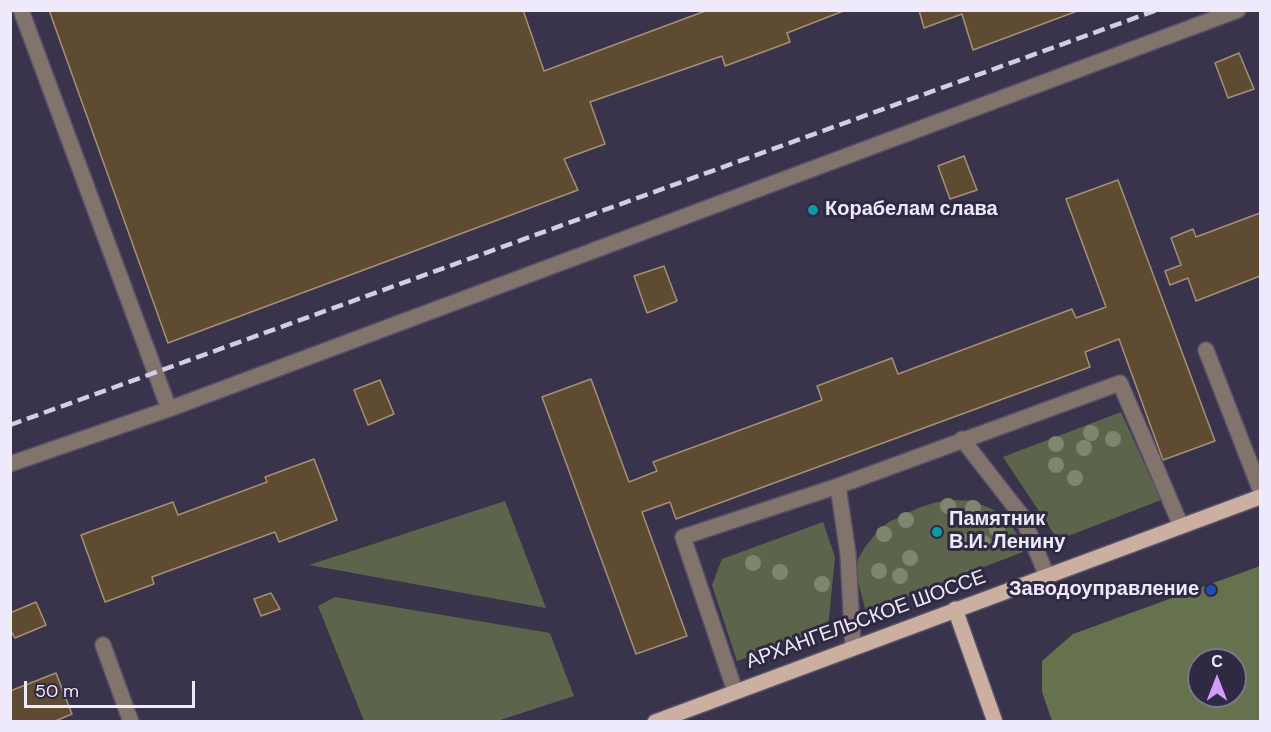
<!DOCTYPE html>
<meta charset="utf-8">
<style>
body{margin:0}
#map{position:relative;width:1271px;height:732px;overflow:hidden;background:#3a334c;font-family:"DM Sans",sans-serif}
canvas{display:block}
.frame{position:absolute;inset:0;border:12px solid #eeeafb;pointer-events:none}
.north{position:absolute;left:1187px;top:648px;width:60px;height:60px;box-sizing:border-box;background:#302942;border:2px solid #7c768c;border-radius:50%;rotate:0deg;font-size:16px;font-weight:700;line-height:24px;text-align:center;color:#eeeafb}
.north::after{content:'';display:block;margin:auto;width:21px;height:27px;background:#d39cfd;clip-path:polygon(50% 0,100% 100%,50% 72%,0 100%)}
.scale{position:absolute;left:24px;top:681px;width:171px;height:27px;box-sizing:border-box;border:3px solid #eeeafb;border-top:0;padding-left:8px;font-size:18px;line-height:21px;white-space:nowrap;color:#eeeafb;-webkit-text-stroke:4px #302942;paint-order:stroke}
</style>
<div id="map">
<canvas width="1271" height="732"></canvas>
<div class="frame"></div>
<div class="north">С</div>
<div class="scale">50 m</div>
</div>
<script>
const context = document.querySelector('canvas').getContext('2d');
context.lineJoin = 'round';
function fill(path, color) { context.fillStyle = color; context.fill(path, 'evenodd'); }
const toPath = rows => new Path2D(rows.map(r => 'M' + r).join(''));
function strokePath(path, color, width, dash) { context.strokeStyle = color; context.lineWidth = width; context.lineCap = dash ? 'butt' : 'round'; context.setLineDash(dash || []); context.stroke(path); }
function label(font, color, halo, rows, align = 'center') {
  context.font = font + ' "DM Sans",sans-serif'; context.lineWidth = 6; context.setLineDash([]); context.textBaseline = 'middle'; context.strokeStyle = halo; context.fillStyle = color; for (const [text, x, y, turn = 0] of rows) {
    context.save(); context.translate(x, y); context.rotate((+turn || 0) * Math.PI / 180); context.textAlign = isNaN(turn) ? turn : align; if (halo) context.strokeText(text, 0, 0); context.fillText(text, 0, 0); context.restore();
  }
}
fill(toPath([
 [1121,412,1161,500,1058,540,1003,457],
 [955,500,973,501,994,510,1009,522,1018,536,1023,552,866,612,856,574,858,559,865,547,878,531,889,522,918,508,937,502],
 [505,501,546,608,309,565],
 [823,522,835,557,828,628,737,661,712,585,722,559],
 [335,597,550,633,574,696,497,721,364,721,318,606]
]), '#5c654b');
fill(toPath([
 [1260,566,1260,721,1052,721,1042,692,1042,661,1073,634],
 [1199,660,1235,660,1235,696,1199,696]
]), '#66724e');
const building = toPath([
 [49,10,523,10,544,71,708,10,846,10,787,33,790,42,725,66,722,56,590,102,605,144,564,159,578,190,168,343,49,10],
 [919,10,1080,10,973,50,962,14,924,28,919,10],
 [1239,53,1254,89,1228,98,1215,63,1239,53],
 [964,156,977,190,950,199,938,166,964,156],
 [1118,180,1215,441,1163,460,1119,339,1085,352,1090,367,676,519,670,502,642,512,687,636,636,654,542,397,591,379,629,482,657,471,653,462,822,400,817,386,892,358,898,374,1072,309,1076,318,1106,307,1066,199,1118,180],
 [1260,213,1260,276,1196,301,1188,278,1170,285,1165,271,1181,265,1171,238,1193,229,1196,237,1260,213],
 [664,266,677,301,647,313,634,276,664,266],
 [380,380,394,414,368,425,354,390,380,380],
 [314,459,337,520,279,542,275,532,152,577,154,584,105,602,81,535,173,502,178,515,267,482,265,477,314,459],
 [271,593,280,609,261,616,254,599,271,593],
 [36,602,46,625,15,638,10,629,10,613,36,602],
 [56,673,72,714,53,722,10,722,10,691,56,673]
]);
fill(building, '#5e4b32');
strokePath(building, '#a69176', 1.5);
const minor = toPath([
 [21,10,169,409],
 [1206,350,1260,489],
 [962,439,1022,516,1047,576],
 [10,464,169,409,1238,10],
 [838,486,848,554,853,647],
 [103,645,131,722],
 [735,691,683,537,838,486,1120,383,1181,526]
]);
const major = toPath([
 [955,609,995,722],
 [655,722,1260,497]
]);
strokePath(minor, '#575068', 18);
strokePath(major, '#575068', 18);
strokePath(minor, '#82746d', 15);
strokePath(major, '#cbafa0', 15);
strokePath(toPath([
 [10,425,1157,10]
]), '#d3cee1', 4.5, [12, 6]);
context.fillStyle = '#7e866f';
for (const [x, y] of [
 [1091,433],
 [1113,439],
 [1056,444],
 [1084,448],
 [1056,465],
 [1075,478],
 [948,506],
 [973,508],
 [906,520],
 [997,529],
 [884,534],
 [965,542],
 [983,543],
 [910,558],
 [753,563],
 [879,571],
 [780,572],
 [900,576],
 [822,584]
]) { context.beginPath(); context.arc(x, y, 8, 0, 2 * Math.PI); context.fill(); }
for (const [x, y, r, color] of [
 [813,210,6,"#0f9aa8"],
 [937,532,6,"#0f9aa8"],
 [1211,590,6,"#1a4fb4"]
]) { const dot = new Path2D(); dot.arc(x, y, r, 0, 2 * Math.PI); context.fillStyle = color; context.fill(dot); strokePath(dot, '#302942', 2); }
label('bold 20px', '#eeeafb', '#302942', [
 ["Корабелам слава",825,210],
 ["Памятник",949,520],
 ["В.И. Ленину",949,543],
 ["Заводоуправление",1199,590,"right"]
], 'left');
label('20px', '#eeeafb', '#302942', [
 ["АРХАНГЕЛЬСКОЕ ШОССЕ",866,620,-20]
]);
</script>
